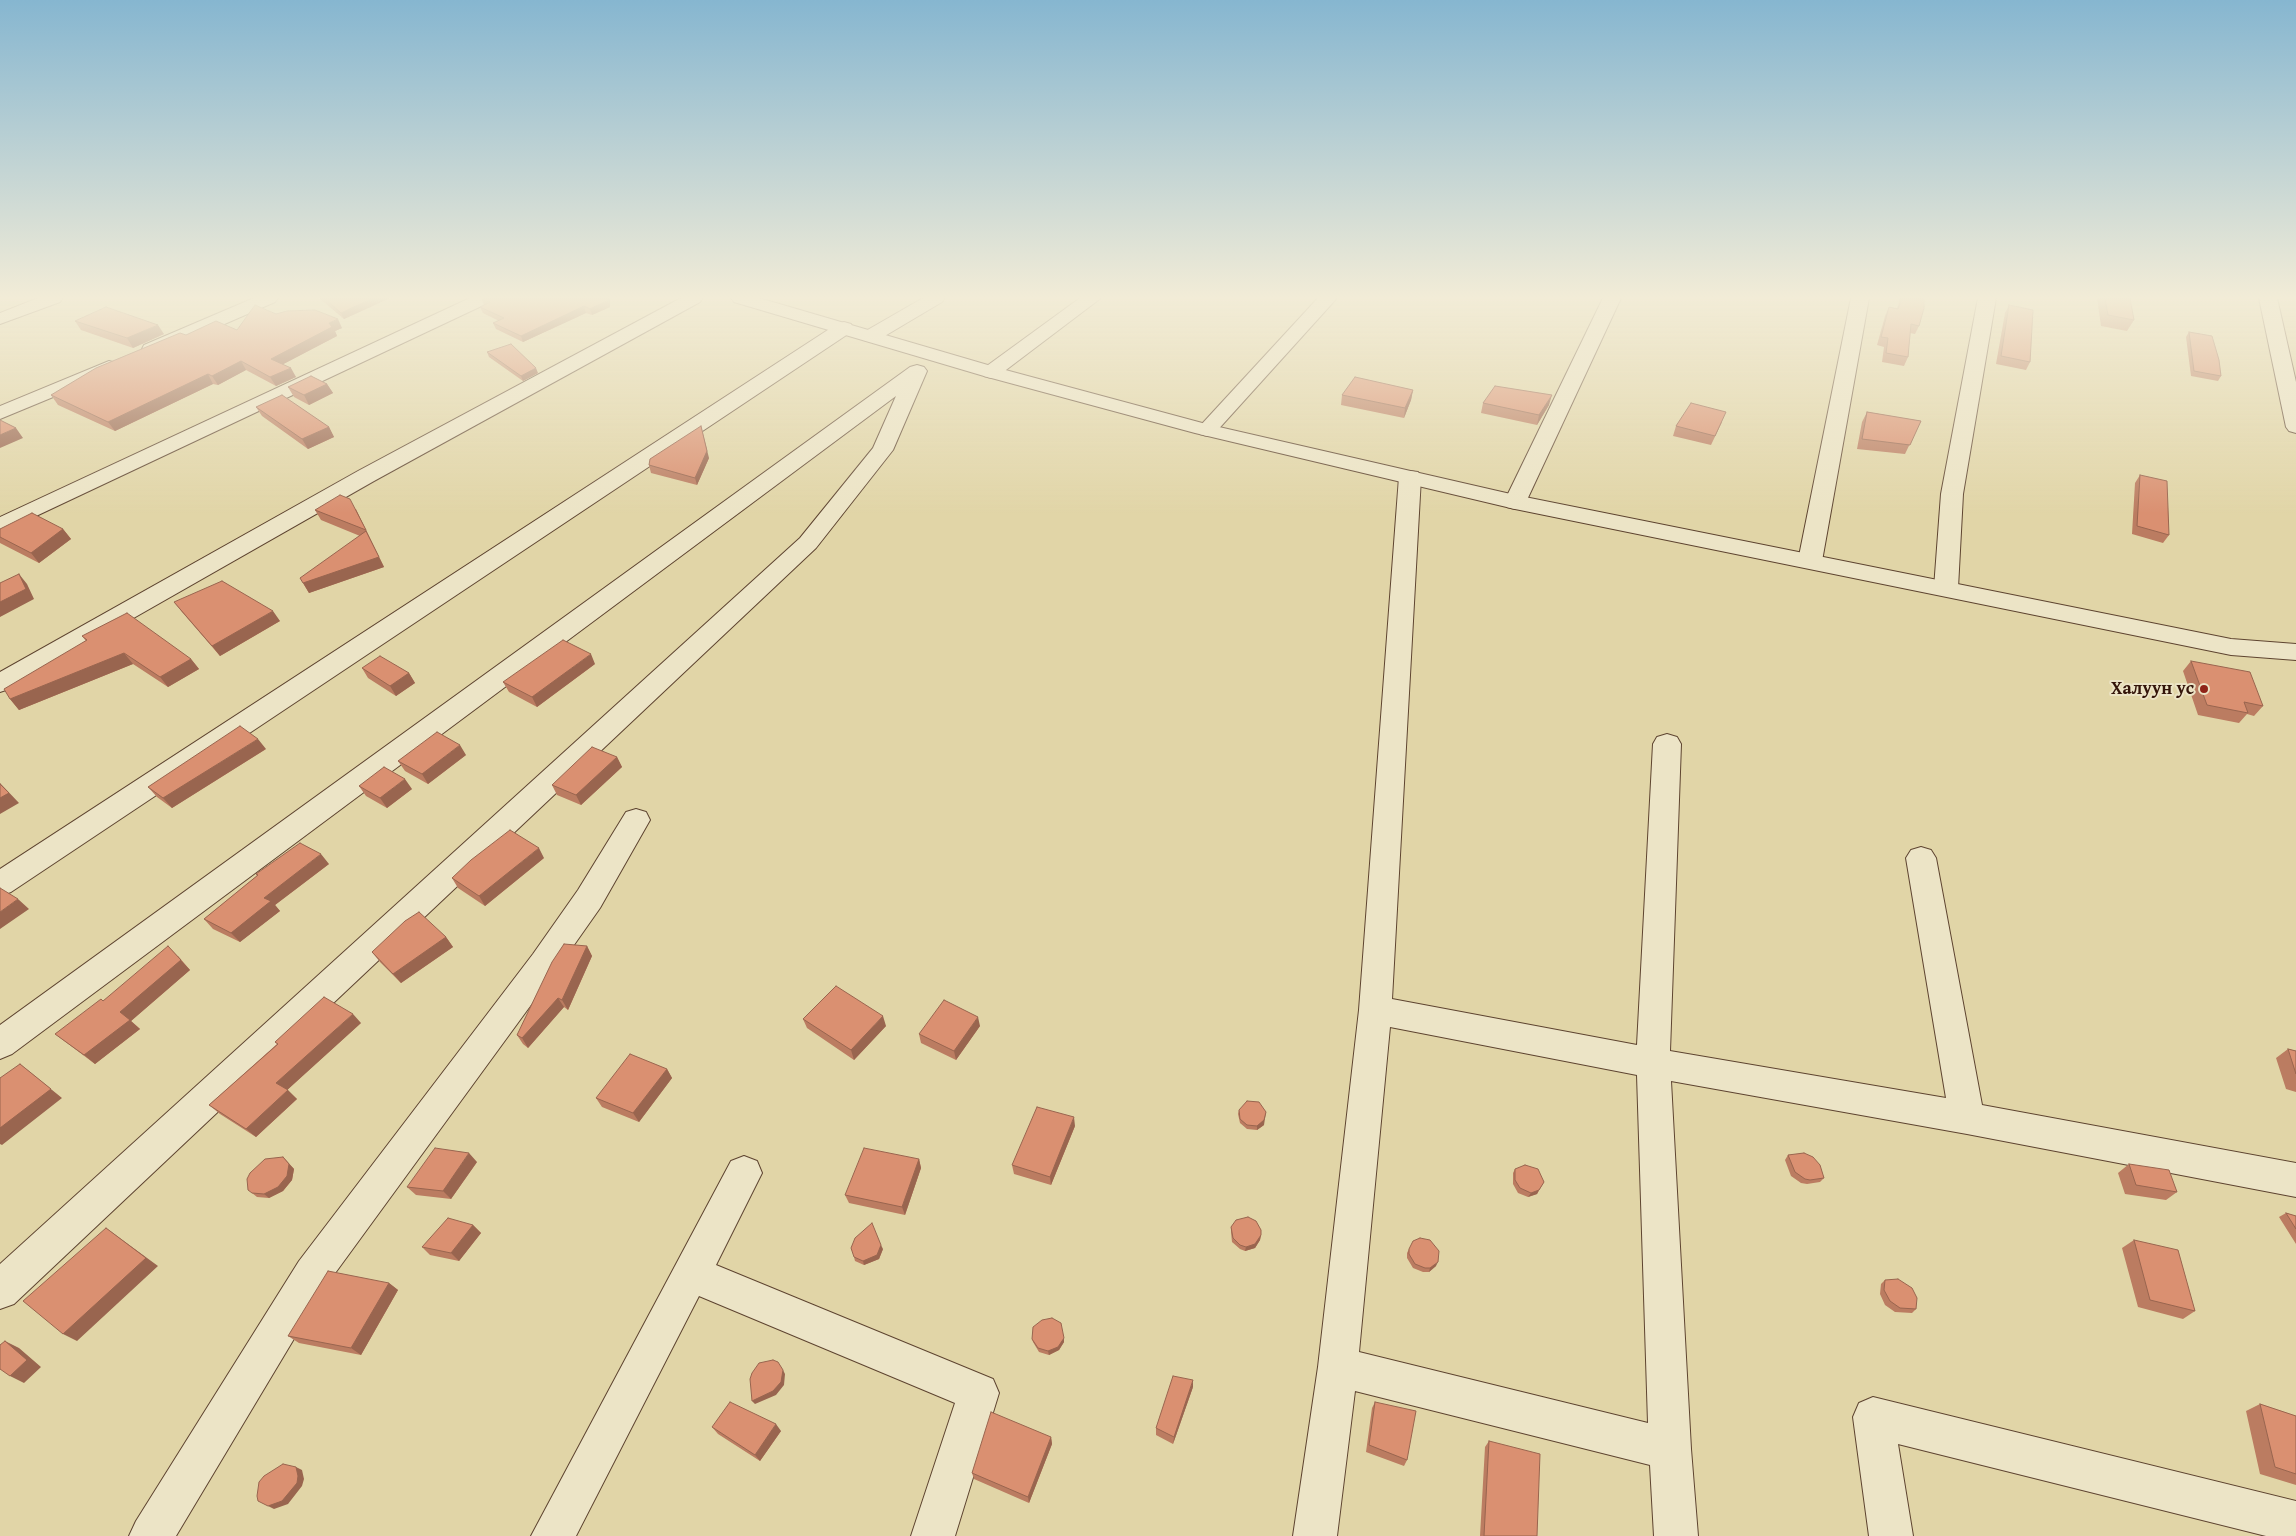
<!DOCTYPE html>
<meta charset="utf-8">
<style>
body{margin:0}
canvas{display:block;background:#e1d5a7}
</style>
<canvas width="2296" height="1536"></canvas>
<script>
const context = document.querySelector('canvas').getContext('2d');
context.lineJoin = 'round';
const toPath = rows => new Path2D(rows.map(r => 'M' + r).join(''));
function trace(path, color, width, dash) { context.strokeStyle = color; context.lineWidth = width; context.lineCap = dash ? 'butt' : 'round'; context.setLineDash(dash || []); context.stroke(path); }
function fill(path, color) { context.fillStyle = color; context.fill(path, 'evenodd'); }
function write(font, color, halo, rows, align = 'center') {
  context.font = font + ' "Gentium Book Plus",serif'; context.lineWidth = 4; context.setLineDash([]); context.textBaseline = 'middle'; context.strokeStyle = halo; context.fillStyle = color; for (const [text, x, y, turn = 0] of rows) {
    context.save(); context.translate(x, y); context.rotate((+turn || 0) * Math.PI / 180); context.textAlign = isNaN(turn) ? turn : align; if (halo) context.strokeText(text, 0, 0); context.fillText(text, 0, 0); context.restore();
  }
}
const minor = toPath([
 [38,298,63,298,60,302,0,324,0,313,38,298],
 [254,298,278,298,275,302,158,353,151,355,144,353,142,349,144,345,254,298],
 [470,298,493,298,490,302,0,533,0,517,470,298],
 [681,298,703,298,700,302,374,481,9,689,0,692,0,672,358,471,681,298],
 [923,298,945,298,942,302,878,340,871,342,864,340,862,336,864,332,923,298],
 [1080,298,1101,298,998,376,991,378,984,376,981,372,984,368,1080,298],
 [1318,298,1337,298,1214,434,1207,436,1200,434,1197,430,1200,426,1318,298],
 [1603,298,1621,298,1526,502,1523,507,1515,509,1507,507,1504,502,1603,298],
 [1851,298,1869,298,1822,561,1818,566,1810,568,1802,566,1798,561,1851,298],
 [1978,298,1996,298,1963,494,1958,588,1954,593,1946,596,1938,593,1934,588,1941,494,1978,298],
 [844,322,851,324,853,328,851,332,11,892,0,896,0,869,837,324,844,322],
 [109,361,116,363,119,367,116,371,0,419,0,406,109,361],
 [917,365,924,367,927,371,893,450,816,548,14,1304,0,1309,0,1264,800,538,873,448,896,396,12,1054,0,1059,0,1025,910,367,917,365],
 [1410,471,1418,472,1421,477,1392,999,1637,1045,1653,744,1657,737,1667,734,1677,737,1681,744,1670,1051,1946,1098,1906,858,1911,850,1921,847,1931,850,1936,858,1982,1105,2296,1163,2296,1197,1967,1134,1671,1081,1691,1449,1698,1536,1654,1536,1650,1465,1355,1391,1337,1536,1293,1536,1318,1367,1359,1010,1399,477,1402,472,1410,471],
 [1390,1027,1637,1075,1648,1423,1359,1352,1390,1027],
 [636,809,646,812,650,820,600,908,555,972,325,1287,176,1536,129,1536,136,1521,299,1261,533,954,578,890,626,812,636,809],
 [744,1156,757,1161,762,1173,716,1265,993,1379,999,1393,955,1536,911,1536,955,1403,699,1296,576,1536,531,1536,731,1161,744,1156],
 [1873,1397,2296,1501,2296,1536,2266,1536,1898,1444,1913,1536,1869,1536,1853,1417,1859,1403,1873,1397]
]);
const tertiary = toPath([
 [731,298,759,298,998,368,1206,424,1515,495,2231,639,2296,644,2296,660,2231,655,1515,509,1195,433,984,376,734,302,731,298],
 [2259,298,2277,298,2296,382,2296,433,2289,431,2286,427,2259,298]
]);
trace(minor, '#5e4430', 2);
trace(tertiary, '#5e4430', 2);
fill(minor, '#ece4c6');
fill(tertiary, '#ece4c6');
fill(toPath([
 [319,298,390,298,344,319],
 [486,298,610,298,610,307,592,315,586,313,523,342,496,329,493,323,499,321,483,313,480,307,484,305,482,300],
 [1900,298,1924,298,1919,326,1915,334,1910,333,1908,357,1904,366,1882,362,1884,347,1877,345,1885,316,1889,307,1897,309],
 [2097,298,2130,298,2134,320,2127,331,2101,326],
 [2009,305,2030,362,2026,370,1996,364,2005,313],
 [276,314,342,328,335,331,337,336,283,364,296,377,276,386,246,370,218,385,213,384,115,431,58,405,51,395,186,335,237,330],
 [75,321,164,334,133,348,81,330],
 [2189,332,2221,376,2218,381,2191,376,2186,337],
 [487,352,538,373,523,381,489,357],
 [327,384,333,393,309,405,294,397,288,387],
 [1413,390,1411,400,1404,418,1341,405,1342,395],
 [1483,403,1549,405,1537,425,1481,413],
 [256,407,329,427,334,437,308,449,262,416],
 [1867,412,1921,421,1905,454,1857,449,1862,422],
 [1722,422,1711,445,1673,436,1676,426],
 [709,458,697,485,651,473,649,465],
 [2140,475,2169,535,2163,543,2132,534,2135,483],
 [356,509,384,567,309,593,303,583,360,536,321,520,315,510],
 [0,529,63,529,71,539,39,563,0,543],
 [174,602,280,621,220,656,182,612],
 [82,636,191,659,199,669,168,687,133,664,19,710,10,699,86,641],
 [2191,661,2263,706,2254,716,2247,714,2239,723,2198,715,2183,671],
 [595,664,537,707,509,692,503,682],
 [362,668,409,673,415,683,396,696,368,678],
 [266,749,172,808,157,797,148,787],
 [466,755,428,784,405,771,398,761],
 [617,757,622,767,581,805,557,795,552,785],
 [359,786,412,789,387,808,366,796],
 [544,858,485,906,458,888,452,878],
 [329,864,275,905,280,911,240,942,213,929,204,919,257,876,256,874],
 [446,937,453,947,401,983,380,962,372,952],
 [587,946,592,956,568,1010,564,1007,528,1048,523,1044,517,1035],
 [178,956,190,970,131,1021,140,1029,95,1064,55,1034,103,1001],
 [803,1019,886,1026,854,1060,807,1028],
 [361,1023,287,1090,297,1099,256,1137,220,1114,209,1105,277,1044,275,1042],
 [980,1026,956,1060,921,1043,919,1034],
 [2288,1049,2296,1051,2296,1092,2286,1089,2276,1058],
 [667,1069,672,1078,639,1122,602,1107,596,1098],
 [1239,1110,1264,1125,1257,1130,1247,1129,1240,1123,1238,1114],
 [1075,1126,1051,1185,1014,1174,1012,1165],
 [1788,1155,1824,1178,1820,1182,1807,1184,1801,1183,1791,1176,1785,1160],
 [283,1157,294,1169,292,1180,283,1191,269,1198,257,1197,252,1193],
 [919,1159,921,1168,905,1215,849,1203,845,1195],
 [477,1162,451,1199,416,1195,407,1187],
 [2129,1164,2177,1192,2166,1200,2125,1194,2118,1173],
 [1515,1169,1544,1182,1537,1194,1528,1197,1518,1193,1513,1184,1513,1173],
 [2286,1213,2296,1216,2296,1244,2279,1217],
 [473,1225,481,1233,459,1261,430,1255,422,1247],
 [1231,1227,1261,1235,1260,1240,1255,1248,1245,1251,1240,1249,1232,1242,1231,1232],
 [2134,1240,2195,1311,2183,1319,2138,1307,2122,1248],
 [883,1249,879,1259,864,1265,855,1261,854,1257],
 [1409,1249,1436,1266,1429,1272,1423,1272,1413,1268,1407,1258,1407,1253],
 [1885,1280,1916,1309,1912,1313,1895,1312,1885,1305,1880,1294,1881,1284],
 [389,1283,398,1290,361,1355,299,1343,288,1336],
 [1032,1339,1064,1342,1059,1350,1049,1355,1039,1352,1033,1342],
 [1193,1387,1173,1444,1156,1435,1156,1428],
 [1375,1402,1407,1460,1404,1466,1366,1452,1372,1408],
 [2260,1404,2296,1416,2296,1485,2260,1474,2246,1411],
 [712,1427,781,1431,760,1461,718,1434],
 [1051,1437,1052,1444,1029,1503,974,1479,972,1473],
 [1489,1441,1537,1536,1480,1536,1485,1447]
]), '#bb7c61');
fill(toPath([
 [373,298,390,298,344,319,341,313],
 [608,298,610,298,610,307,592,315,590,309],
 [584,306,586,313,523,342,521,336],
 [338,319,342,328,335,331,337,336,276,368,271,359,329,323],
 [158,325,164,334,133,348,127,338],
 [241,361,246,370,218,385,212,376],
 [291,368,296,377,276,386,270,377],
 [536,368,538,373,523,381,521,376],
 [208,374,213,384,115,431,108,422],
 [327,384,333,393,309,405,304,395],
 [1413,390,1411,400,1404,418,1405,408],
 [1552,395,1549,405,1537,425,1539,415],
 [701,426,709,458,697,485,695,478],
 [329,427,334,437,308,449,302,439],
 [16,428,23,438,0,448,0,435],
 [63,529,71,539,39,563,31,553],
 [366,531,384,567,309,593,303,583],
 [19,574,27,584,34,599,0,617,0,602],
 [273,611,280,621,220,656,212,646],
 [124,653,133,664,19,710,10,699],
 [591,654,595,664,537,707,532,697],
 [191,659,199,669,168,687,160,677],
 [409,673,415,683,396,696,390,686],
 [258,739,266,749,172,808,163,798],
 [460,745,466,755,428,784,422,774],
 [617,757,622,767,581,805,576,795],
 [405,779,412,789,387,808,380,798],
 [0,783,19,803,0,814],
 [539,848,544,858,485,906,479,896],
 [321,854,329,864,275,905,280,911,240,942,231,933,264,898],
 [18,899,29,909,0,929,0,912],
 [446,937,453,947,401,983,393,974],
 [168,946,190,970,131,1021,140,1029,95,1064,84,1055,120,1012],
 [587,946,592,956,568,1010,562,1000],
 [558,998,564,1007,528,1048,522,1038],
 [353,1014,361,1023,285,1092,276,1083],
 [883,1016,886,1026,854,1060,851,1050],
 [978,1017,980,1026,956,1060,954,1051],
 [20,1064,62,1098,2,1145,0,1144,0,1128],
 [667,1069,672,1078,639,1122,633,1113],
 [288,1090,297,1099,256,1137,246,1129],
 [1266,1112,1264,1125,1257,1130,1257,1126],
 [1074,1117,1075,1126,1051,1185,1050,1177],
 [469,1153,477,1162,451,1199,443,1191],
 [283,1157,294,1169,292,1180,283,1191,269,1198,264,1194],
 [919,1159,921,1168,905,1215,902,1207],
 [1539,1190,1537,1194,1528,1197,1531,1193],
 [473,1225,481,1233,459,1261,451,1253],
 [106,1228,158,1266,77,1341,63,1334],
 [1261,1235,1260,1240,1255,1248,1245,1251,1246,1247],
 [881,1245,883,1249,879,1259,864,1265,863,1261],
 [1438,1262,1436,1266,1429,1272,1430,1268],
 [389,1283,398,1290,361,1355,351,1348],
 [1064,1338,1064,1342,1059,1350,1049,1355,1048,1351],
 [5,1341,19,1348,41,1367,24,1383,10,1376],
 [783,1370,785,1374,784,1385,776,1395,755,1404,752,1401],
 [1193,1380,1193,1387,1173,1444,1174,1437],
 [776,1424,781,1431,760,1461,755,1455],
 [1051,1437,1052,1444,1029,1503,1028,1497],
 [296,1467,302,1470,304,1479,302,1486,288,1504,274,1509,268,1506]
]), '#99654f');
const building = toPath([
 [324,298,373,298,341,313,324,298],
 [486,298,608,298,608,300,590,309,584,306,521,336,493,323,504,318,480,307,490,302,482,300,486,298],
 [1902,298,1924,298,1924,308,1919,326,1911,324,1908,357,1886,353,1888,338,1881,337,1889,307,1898,309,1902,298],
 [2105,298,2130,298,2134,320,2108,315,2105,298],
 [255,305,276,314,287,311,315,310,338,319,329,323,332,327,271,359,291,368,270,377,241,361,212,376,208,374,108,422,51,395,96,368,180,333,186,335,216,321,237,330,255,305],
 [2009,305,2033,310,2030,362,2001,356,2009,305],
 [106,307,158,325,127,338,75,321,106,307],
 [2189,332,2212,336,2219,360,2221,376,2194,371,2189,332],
 [511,344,536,368,521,376,487,352,511,344],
 [311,376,327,384,304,395,288,387,311,376],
 [1355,377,1413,390,1405,408,1342,395,1355,377],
 [1495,386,1552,395,1539,415,1483,403,1495,386],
 [282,395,329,427,302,439,256,407,282,395],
 [1691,403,1726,412,1715,436,1676,426,1691,403],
 [1867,412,1921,421,1910,445,1862,439,1867,412],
 [0,420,16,428,0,435,0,420],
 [701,426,707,451,695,478,649,465,650,459,701,426],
 [2140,475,2167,481,2169,535,2137,526,2140,475],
 [340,495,350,499,366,530,315,510,340,495],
 [32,513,63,529,31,553,0,537,0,529,32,513],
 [366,531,379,557,303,583,300,578,366,531],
 [19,574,26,589,0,602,0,583,19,574],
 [222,581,273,611,212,646,174,602,222,581],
 [127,613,191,659,160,677,124,653,10,699,4,689,87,640,82,636,127,613],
 [563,640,591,654,532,697,503,682,563,640],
 [380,656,409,673,390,686,362,668,380,656],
 [2191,661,2250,672,2263,706,2244,702,2248,713,2207,705,2191,661],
 [240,726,258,739,163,798,148,787,240,726],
 [437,732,460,745,422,774,398,761,437,732],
 [592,747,617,757,576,795,552,785,592,747],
 [384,767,405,779,380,798,359,786,384,767],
 [0,784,9,793,0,798,0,784],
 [510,830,539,848,479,896,452,878,471,860,510,830],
 [300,843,321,854,264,898,271,901,231,933,204,919,258,875,256,874,300,843],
 [0,888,18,899,0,912,0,888],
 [419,912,446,937,393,974,372,952,405,921,419,912],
 [564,944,587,946,562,1000,558,998,522,1038,517,1035,552,962,564,944],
 [168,946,181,960,120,1012,130,1020,84,1055,55,1034,101,999,103,1001,168,946],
 [836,986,883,1016,851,1050,803,1019,836,986],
 [324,997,353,1014,276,1083,288,1090,246,1129,209,1105,278,1044,275,1042,324,997],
 [944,1000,978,1017,954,1051,919,1034,944,1000],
 [2288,1049,2296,1051,2296,1074,2288,1049],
 [630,1054,667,1069,633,1113,596,1098,630,1054],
 [20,1064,51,1089,0,1128,0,1078,20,1064],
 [1247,1101,1259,1102,1266,1112,1264,1120,1257,1126,1247,1125,1240,1119,1239,1110,1247,1101],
 [1037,1107,1074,1117,1050,1177,1012,1165,1037,1107],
 [435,1148,469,1153,443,1191,407,1187,435,1148],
 [864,1148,919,1159,902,1207,845,1195,864,1148],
 [1804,1153,1813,1157,1820,1165,1824,1178,1810,1180,1805,1179,1795,1172,1788,1155,1804,1153],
 [283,1157,289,1164,287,1176,278,1187,264,1194,252,1193,248,1190,247,1179,250,1173,265,1159,283,1157],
 [2129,1164,2169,1170,2177,1192,2136,1185,2129,1164],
 [1525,1165,1538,1169,1544,1182,1539,1190,1531,1193,1520,1188,1515,1180,1515,1169,1525,1165],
 [2286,1213,2296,1216,2296,1229,2286,1213],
 [1248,1217,1256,1221,1261,1230,1261,1235,1255,1244,1246,1247,1240,1245,1233,1238,1231,1227,1236,1220,1248,1217],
 [448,1218,473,1225,451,1253,422,1247,448,1218],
 [872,1223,881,1245,877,1255,863,1261,854,1257,851,1248,855,1238,872,1223],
 [106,1228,146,1258,63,1334,23,1301,106,1228],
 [1420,1238,1430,1240,1439,1251,1438,1262,1430,1268,1425,1268,1415,1264,1409,1254,1409,1249,1413,1241,1420,1238],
 [2134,1240,2178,1250,2195,1311,2150,1300,2134,1240],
 [328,1271,389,1283,351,1348,288,1336,328,1271],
 [1898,1279,1912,1288,1917,1298,1916,1309,1900,1308,1890,1301,1884,1290,1885,1280,1898,1279],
 [1052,1318,1061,1323,1064,1338,1058,1347,1048,1351,1038,1348,1032,1339,1033,1327,1042,1320,1052,1318],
 [5,1341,27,1360,10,1376,0,1369,0,1345,5,1341],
 [773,1360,778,1362,783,1370,781,1382,773,1391,752,1401,750,1379,752,1373,759,1363,773,1360],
 [1173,1376,1193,1380,1174,1437,1156,1428,1173,1376],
 [730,1402,776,1424,755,1455,712,1427,730,1402],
 [1375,1402,1416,1411,1407,1460,1369,1445,1375,1402],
 [2260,1404,2296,1416,2296,1474,2275,1467,2260,1404],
 [991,1412,1051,1437,1028,1497,972,1473,991,1412],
 [1489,1441,1540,1454,1537,1536,1484,1536,1489,1441],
 [283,1464,296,1467,298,1476,297,1483,282,1501,268,1506,258,1501,257,1496,259,1482,264,1476,283,1464]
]);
fill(building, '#da9071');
trace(building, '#99654f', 1);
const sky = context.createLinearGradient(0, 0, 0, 513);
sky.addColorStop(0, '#86b6d0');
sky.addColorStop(0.58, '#f2ecd7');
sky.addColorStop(1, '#f2ecd700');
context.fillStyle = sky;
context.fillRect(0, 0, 2296, 513);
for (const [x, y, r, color] of [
 [2204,689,5,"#8f2418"]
]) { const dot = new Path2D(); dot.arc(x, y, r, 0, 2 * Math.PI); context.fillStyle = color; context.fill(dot); trace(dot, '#ece4c6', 2); }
write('bold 18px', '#331409', '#ece4c6', [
 ["Халуун ус",2194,689]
], 'right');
</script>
